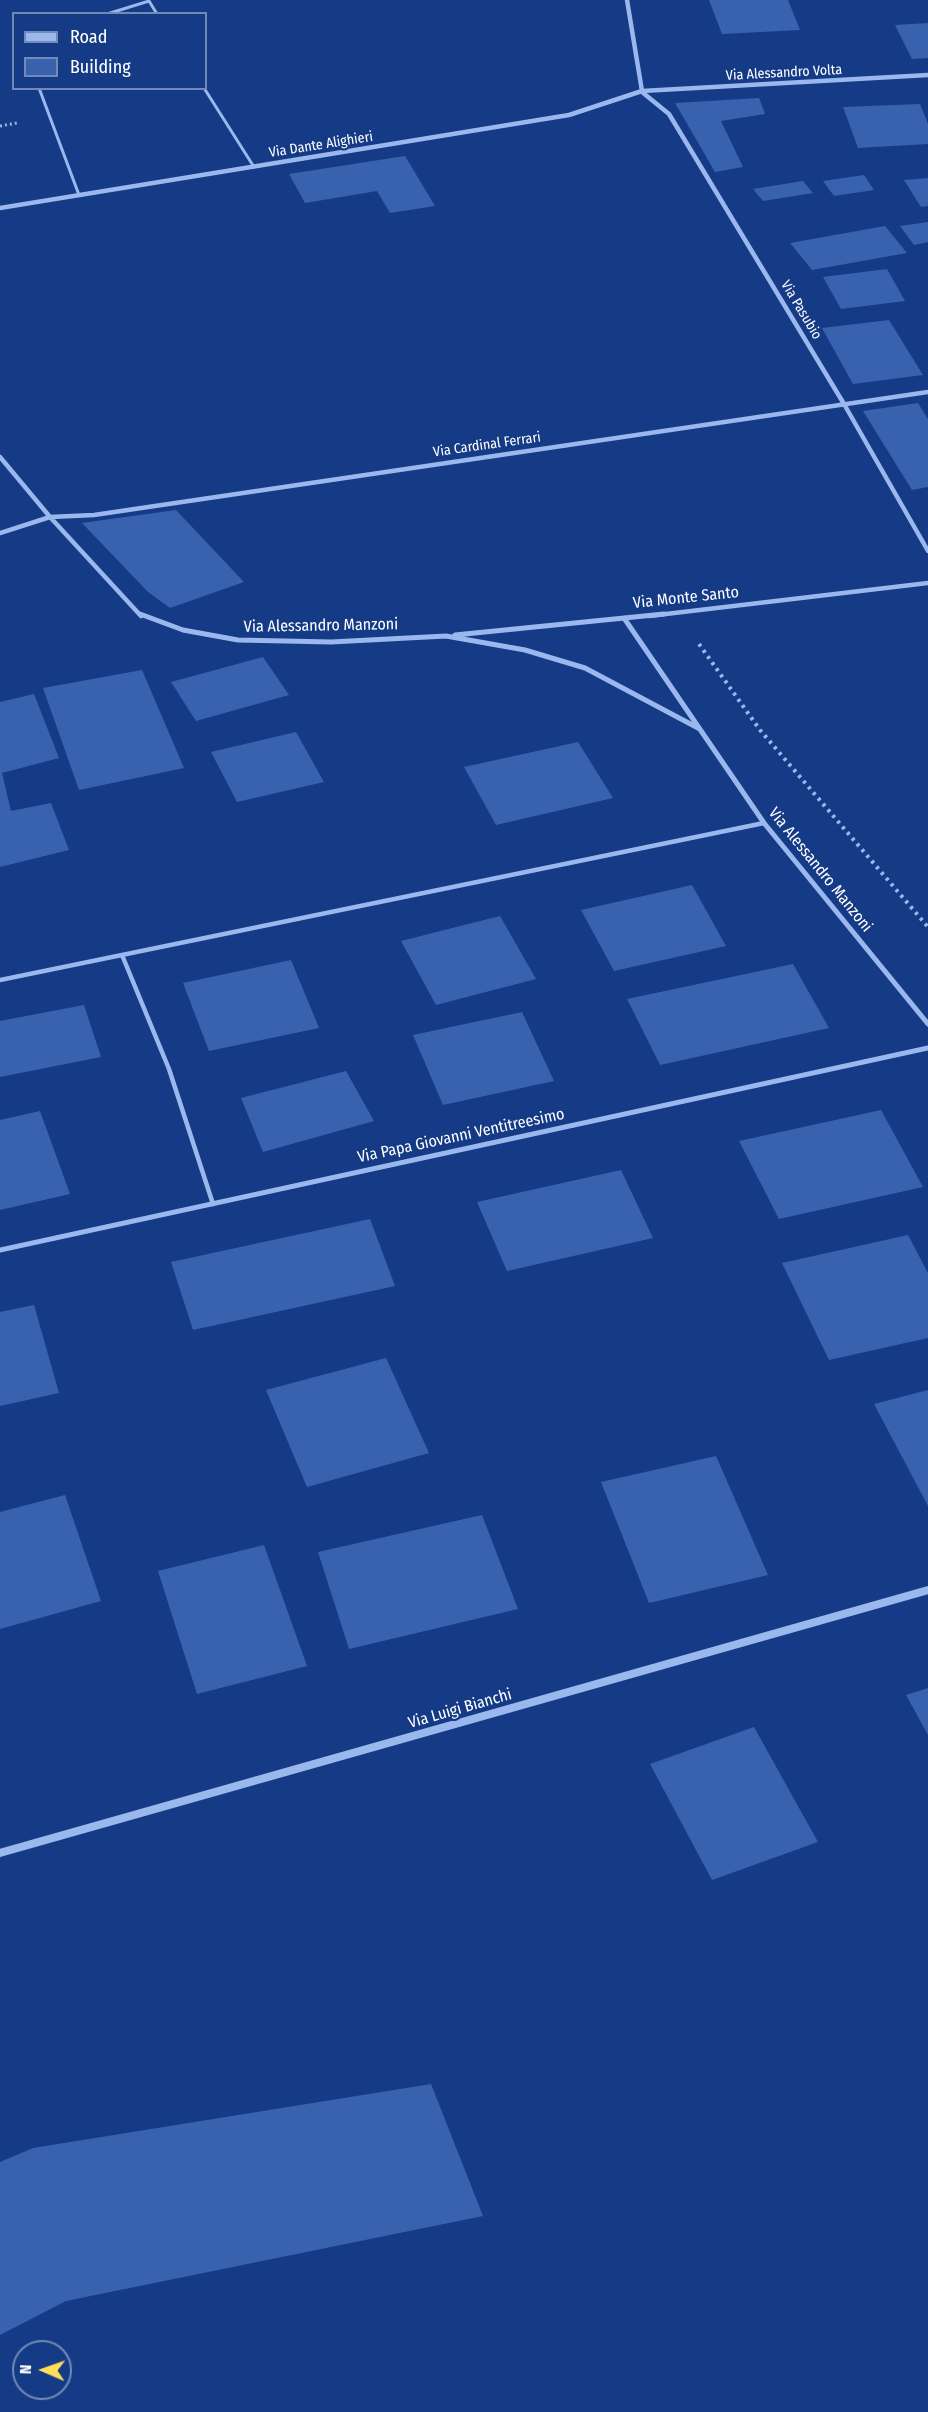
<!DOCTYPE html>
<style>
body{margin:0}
#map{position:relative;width:928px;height:2412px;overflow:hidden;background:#153b86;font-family:"Fira Sans Condensed",sans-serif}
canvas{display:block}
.legend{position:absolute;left:12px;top:12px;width:195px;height:78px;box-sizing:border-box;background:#153b86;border:2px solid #7389b6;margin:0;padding:8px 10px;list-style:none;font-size:18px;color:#fff}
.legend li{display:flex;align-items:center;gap:12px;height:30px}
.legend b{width:30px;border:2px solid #7389b6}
.north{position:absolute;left:12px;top:2340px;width:60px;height:60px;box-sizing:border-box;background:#153b86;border:2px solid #7389b6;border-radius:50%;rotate:272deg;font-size:16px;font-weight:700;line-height:24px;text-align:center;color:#fff}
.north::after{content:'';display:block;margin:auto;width:21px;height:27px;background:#ffdf57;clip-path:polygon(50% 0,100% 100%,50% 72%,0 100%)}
</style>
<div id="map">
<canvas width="928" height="2412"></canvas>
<ul class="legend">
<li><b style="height:8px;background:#9ab8ee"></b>Road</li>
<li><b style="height:16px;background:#3962ae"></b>Building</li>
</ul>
<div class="north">N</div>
</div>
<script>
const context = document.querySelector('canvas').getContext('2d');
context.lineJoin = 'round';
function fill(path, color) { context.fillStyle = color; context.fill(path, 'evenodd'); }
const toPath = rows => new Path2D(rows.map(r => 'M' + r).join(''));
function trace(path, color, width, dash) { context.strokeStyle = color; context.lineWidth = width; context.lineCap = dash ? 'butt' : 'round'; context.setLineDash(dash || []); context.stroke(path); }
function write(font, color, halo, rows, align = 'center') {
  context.font = font + ' "Fira Sans Condensed",sans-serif'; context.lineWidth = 4.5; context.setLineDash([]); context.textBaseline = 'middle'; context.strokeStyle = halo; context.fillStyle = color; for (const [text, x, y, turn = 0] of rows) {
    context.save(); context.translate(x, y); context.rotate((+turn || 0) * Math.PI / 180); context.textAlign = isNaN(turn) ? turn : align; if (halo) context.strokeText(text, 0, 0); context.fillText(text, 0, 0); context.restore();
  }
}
fill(toPath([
 [709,0,788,0,800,30,722,34],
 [928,23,928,58,912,59,895,25],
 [759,98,765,114,721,121,743,167,715,172,675,103],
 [920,104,928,124,928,144,858,148,843,107],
 [405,156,435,206,390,213,377,191,305,203,289,174],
 [864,175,874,190,834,196,823,181],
 [928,178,928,206,921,207,904,180],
 [803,181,813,193,763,201,753,189],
 [928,222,928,242,914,245,900,226],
 [885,226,907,253,812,270,790,243],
 [887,269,905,301,841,309,823,277],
 [889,320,923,375,853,384,822,328],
 [918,403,928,419,928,487,912,490,863,411],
 [176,510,244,582,170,608,148,592,82,523],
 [263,657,289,695,196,721,171,682],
 [142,670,184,768,79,790,43,688],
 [34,694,59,758,2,773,11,811,51,803,69,850,0,867,0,702],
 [296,732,324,782,237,802,211,752],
 [578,742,613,798,496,825,464,767],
 [692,885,726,946,614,971,581,910],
 [500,916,536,979,436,1005,401,941],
 [291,960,319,1028,209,1051,183,983],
 [793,964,829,1028,660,1065,627,999],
 [84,1005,101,1057,0,1077,0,1021],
 [522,1012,554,1081,443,1105,413,1035],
 [346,1071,374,1121,263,1152,241,1098],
 [881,1110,923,1187,779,1219,739,1141],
 [40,1111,70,1194,0,1210,0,1120],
 [621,1170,653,1238,507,1271,477,1202],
 [370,1219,395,1286,193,1330,171,1262],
 [908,1235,928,1273,928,1338,829,1360,782,1263],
 [34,1305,59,1393,0,1406,0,1312],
 [386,1358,429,1453,307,1487,266,1390],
 [928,1390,928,1506,874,1404],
 [716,1456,768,1575,649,1603,601,1482],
 [65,1495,101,1601,0,1629,0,1512],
 [482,1515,518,1609,349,1649,318,1552],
 [264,1545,307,1666,197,1694,158,1571],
 [928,1688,928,1735,906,1695],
 [754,1727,818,1842,712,1880,650,1764],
 [431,2084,483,2216,66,2301,0,2335,0,2162,33,2148]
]), '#3962ae');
trace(toPath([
 [0,126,17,123]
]), '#9ab8ee', 3, [2, 3]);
trace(toPath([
 [699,644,760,730,928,927]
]), '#9ab8ee', 4, [3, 4.5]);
trace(toPath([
 [107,14,149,1,157,14],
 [39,88,79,195],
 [204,88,254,167]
]), '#9ab8ee', 3);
trace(toPath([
 [122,955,169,1069,213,1204],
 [0,980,764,823]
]), '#9ab8ee', 4.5);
trace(toPath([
 [627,0,642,91],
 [642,92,669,114,844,404,928,551],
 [0,208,569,115,642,91,928,75],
 [0,457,50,517,141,616],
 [0,533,50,517,94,515,928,392],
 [649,616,928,583]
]), '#9ab8ee', 4.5);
trace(toPath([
 [140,614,183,630,238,640,331,642,446,636,525,650,585,668,698,728],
 [624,618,764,823,928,1024],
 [455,635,664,614],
 [0,1250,928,1048]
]), '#9ab8ee', 5);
trace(toPath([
 [0,1853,928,1590]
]), '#9ab8ee', 8);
write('14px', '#fff', '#153b86', [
 ["Via Alessandro Volta",784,73,-3],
 ["Via Dante Alighieri",321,145,-9],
 ["Via Pasubio",801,310,59],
 ["Via Cardinal Ferrari",487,445,-8]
]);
write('16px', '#fff', '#153b86', [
 ["Via Monte Santo",686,598,-6],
 ["Via Alessandro Manzoni",321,626,-1],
 ["Via Alessandro Manzoni",820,870,51],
 ["Via Papa Giovanni Ventitreesimo",461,1136,-12],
 ["Via Luigi Bianchi",460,1709,-16]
]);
</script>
